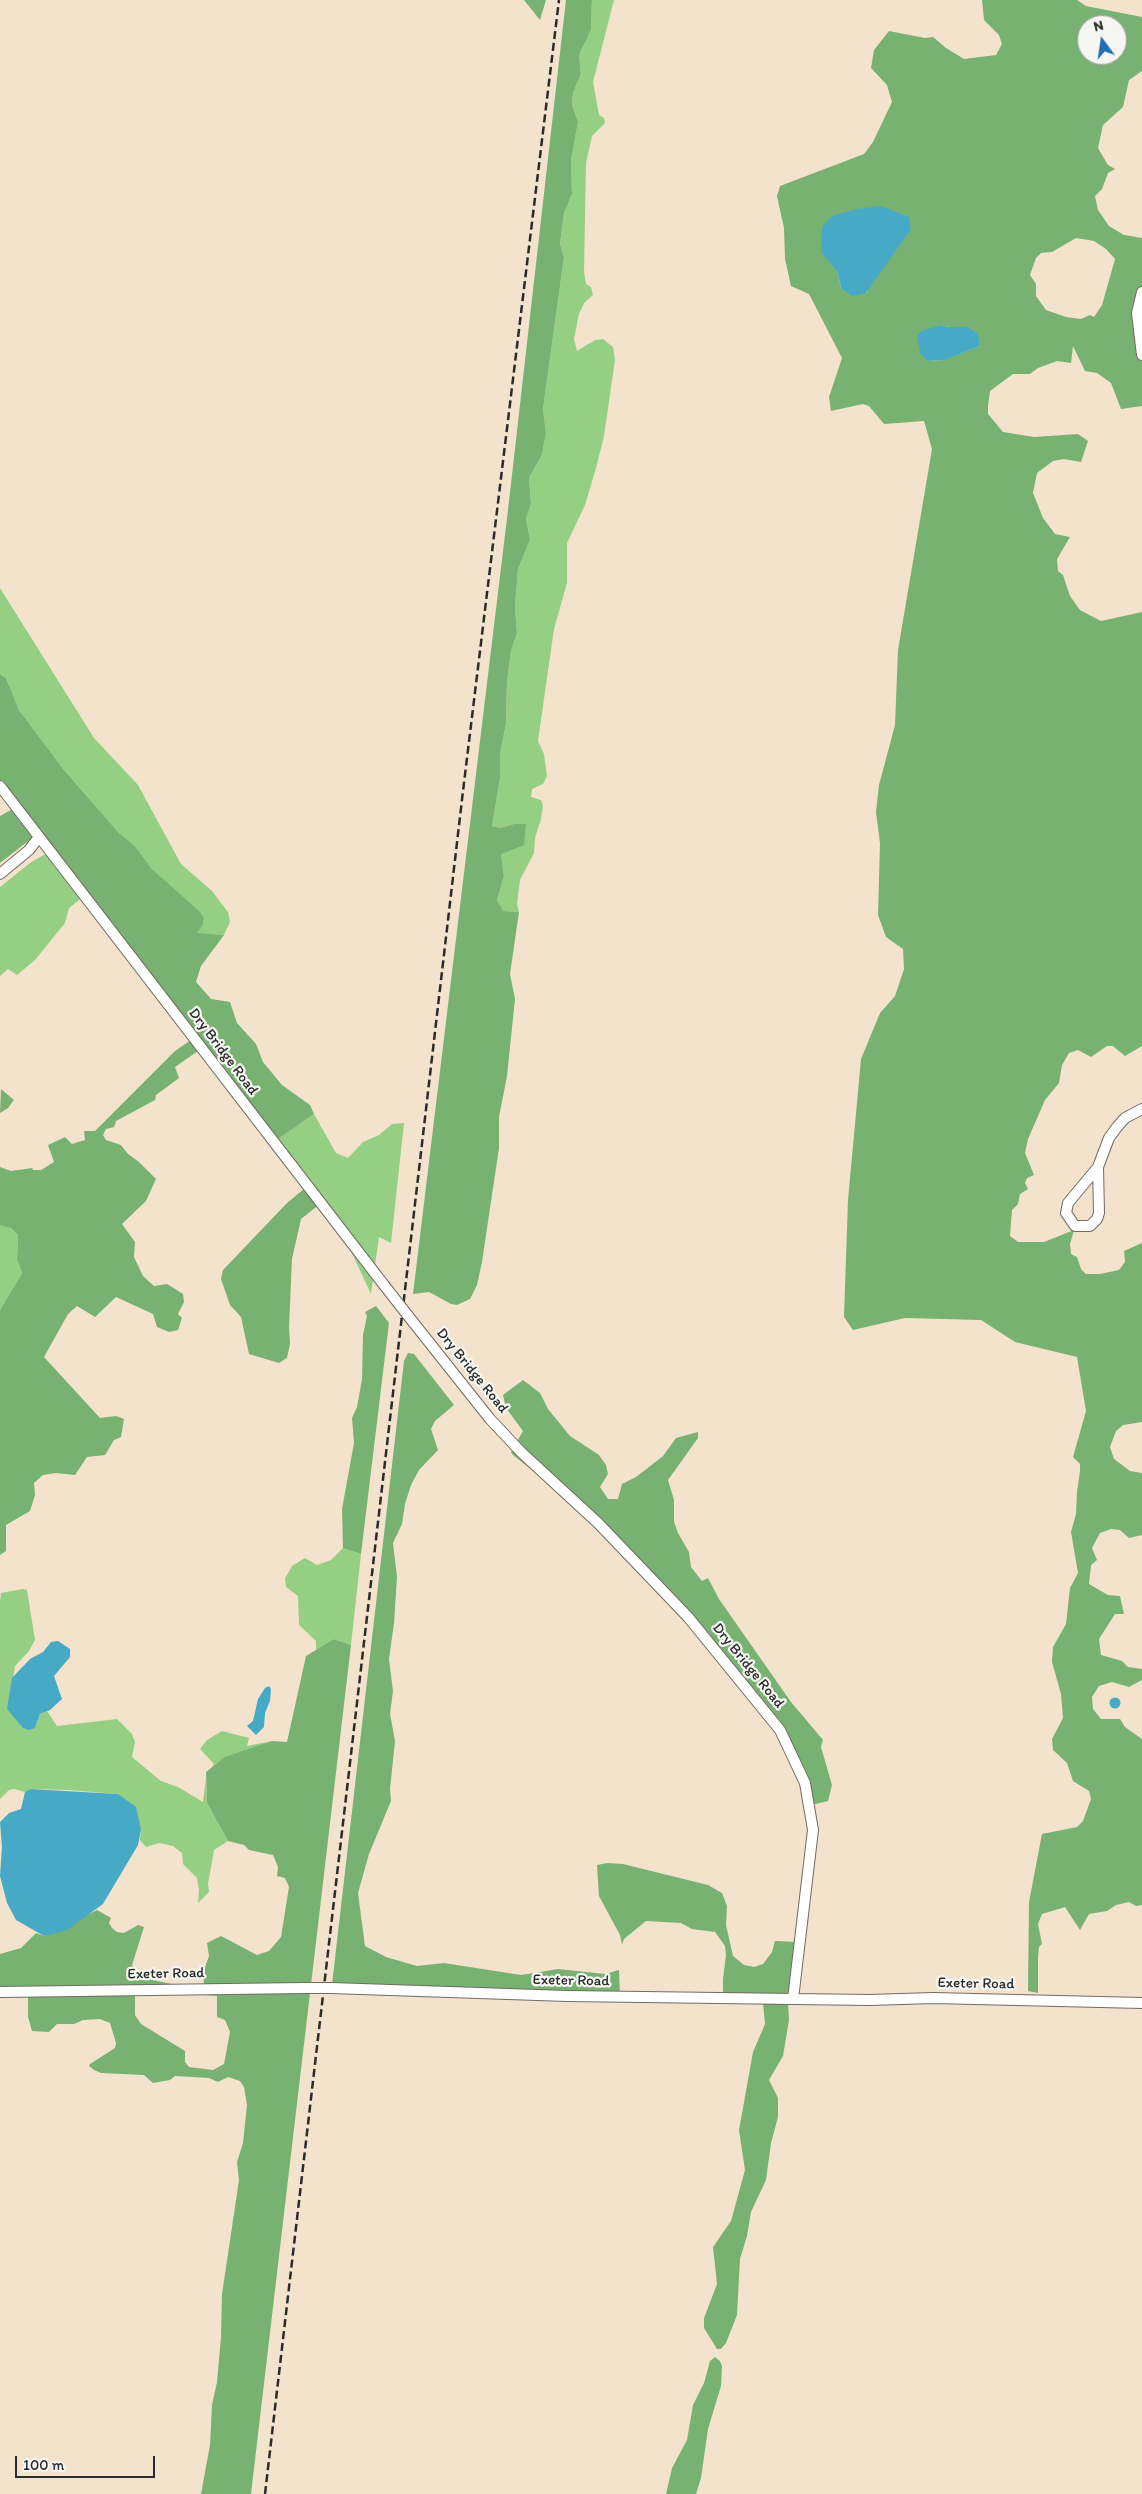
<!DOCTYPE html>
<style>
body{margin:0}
#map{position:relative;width:1142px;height:2494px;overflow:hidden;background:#f3e3cc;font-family:Itim,sans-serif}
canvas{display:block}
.north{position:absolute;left:1077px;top:15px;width:50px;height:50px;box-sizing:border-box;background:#f6f6f2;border:1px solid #a5a5a2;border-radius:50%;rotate:346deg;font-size:14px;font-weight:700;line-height:20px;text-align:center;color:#2b2b2b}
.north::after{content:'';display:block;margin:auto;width:18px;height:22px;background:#1f6fb2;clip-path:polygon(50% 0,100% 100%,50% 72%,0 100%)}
.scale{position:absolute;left:15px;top:2456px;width:140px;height:22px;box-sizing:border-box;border:2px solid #2b2b2b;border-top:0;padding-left:6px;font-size:15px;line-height:18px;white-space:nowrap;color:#2b2b2b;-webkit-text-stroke:4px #f6f6f2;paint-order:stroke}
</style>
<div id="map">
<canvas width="1142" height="2494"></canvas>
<div class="north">N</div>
<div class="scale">100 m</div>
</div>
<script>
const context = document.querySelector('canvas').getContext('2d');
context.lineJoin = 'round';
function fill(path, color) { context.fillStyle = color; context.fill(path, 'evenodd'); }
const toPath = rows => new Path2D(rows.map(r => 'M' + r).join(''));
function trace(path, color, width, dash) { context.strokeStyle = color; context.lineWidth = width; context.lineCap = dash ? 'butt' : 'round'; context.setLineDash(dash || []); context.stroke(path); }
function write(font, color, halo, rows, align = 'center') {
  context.font = font + ' Itim,sans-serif'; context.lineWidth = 4.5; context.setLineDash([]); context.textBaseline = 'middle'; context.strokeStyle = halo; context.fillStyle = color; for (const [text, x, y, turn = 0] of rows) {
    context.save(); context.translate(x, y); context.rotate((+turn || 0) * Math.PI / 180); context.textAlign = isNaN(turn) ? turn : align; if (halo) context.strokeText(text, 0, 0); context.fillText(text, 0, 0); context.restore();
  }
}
fill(toPath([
 [592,0,614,0,593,82,599,115,604,118,605,123,592,136,586,163,584,272,586,284,591,287,593,295,584,303,579,314,574,339,577,351,595,340,603,339,613,347,615,360,604,436,596,468,585,505,567,543,567,583,554,629,538,741,544,754,547,776,543,784,532,789,531,797,541,800,543,806,541,819,535,838,534,853,520,880,517,904,519,912,502,911,497,900,504,876,501,854,514,824,500,828,492,826,500,778,500,754,506,724,507,682,511,651,517,633,515,607,518,569,530,540,526,517,531,504,529,478,542,455,546,433,543,409,564,257,560,244,564,213,572,194,571,161,578,122,572,104,573,93,581,74,579,55,591,30],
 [0,588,94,738,138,785,181,864,212,891,228,912,230,922,224,935,196,934,203,925,204,918,152,869,135,846,119,833,64,770,19,710,6,678,0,674],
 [50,851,84,896,69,908,65,923,35,960,17,975,8,969,0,976,0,887,30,863],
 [314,1114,336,1153,348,1158,363,1142,379,1135,392,1124,404,1123,391,1243,379,1237,371,1294,344,1236,274,1142],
 [2,1224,11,1228,18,1235,17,1260,22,1273,0,1310,0,1225],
 [343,1548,361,1554,351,1645,334,1639,316,1650,316,1641,299,1625,298,1596,286,1587,285,1578,292,1566,305,1558,317,1565,331,1560],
 [23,1589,27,1590,35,1640,29,1651,15,1666,12,1689,35,1728,40,1714,47,1711,57,1726,117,1719,132,1734,135,1742,132,1757,161,1781,178,1787,203,1802,206,1778,207,1803,228,1841,214,1850,208,1884,209,1892,198,1903,199,1890,197,1878,183,1864,182,1853,173,1846,159,1843,146,1847,140,1840,141,1830,118,1794,68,1790,30,1789,25,1792,14,1789,9,1790,0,1799,0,1601,1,1593],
 [222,1731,249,1738,247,1746,271,1741,212,1767,214,1764,200,1749,207,1740]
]), '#95cf84');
fill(toPath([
 [524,0,546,0,540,20],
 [566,0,592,0,591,30,579,55,581,74,573,93,572,104,578,122,571,161,572,194,564,213,560,244,564,257,543,409,546,433,542,455,529,478,531,504,526,518,530,540,518,569,515,607,517,633,511,651,507,682,506,724,500,754,500,778,492,826,500,828,514,824,526,824,524,845,501,854,504,876,497,900,503,911,519,912,510,974,515,999,507,1076,499,1117,499,1148,482,1262,477,1285,470,1299,457,1305,451,1304,429,1292,413,1294,508,510],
 [982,0,1077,0,1086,6,1142,17,1142,71,1129,80,1123,107,1103,125,1098,148,1108,165,1115,169,1108,173,1102,189,1095,196,1098,210,1109,226,1124,235,1142,238,1142,406,1121,409,1111,383,1097,373,1085,371,1073,346,1071,363,1057,361,1038,368,1030,374,1013,374,990,391,988,406,988,414,1003,432,1034,437,1078,434,1088,441,1081,462,1064,459,1053,461,1037,473,1033,493,1043,518,1055,534,1070,537,1057,559,1058,571,1063,575,1070,596,1080,610,1101,621,1142,612,1142,1046,1125,1056,1113,1046,1107,1046,1091,1057,1078,1050,1069,1053,1062,1065,1059,1083,1045,1100,1028,1139,1025,1153,1034,1175,1027,1178,1025,1183,1028,1189,1020,1194,1018,1204,1012,1210,1010,1236,1018,1242,1044,1242,1074,1230,1070,1244,1071,1254,1077,1257,1081,1269,1086,1274,1100,1274,1119,1270,1125,1262,1124,1251,1142,1243,1142,1422,1123,1425,1116,1431,1110,1447,1114,1459,1130,1471,1142,1473,1142,1535,1129,1538,1120,1530,1111,1529,1100,1533,1092,1548,1097,1560,1091,1565,1089,1584,1108,1595,1120,1596,1124,1614,1115,1614,1099,1639,1101,1655,1122,1661,1128,1667,1142,1669,1142,1680,1129,1687,1112,1682,1099,1686,1092,1697,1093,1709,1101,1719,1120,1719,1125,1727,1142,1739,1142,1905,1136,1906,1129,1902,1116,1905,1107,1911,1089,1914,1080,1930,1065,1907,1042,1914,1038,1924,1042,1944,1039,1947,1038,1957,1038,1993,1028,1991,1029,1902,1042,1834,1077,1827,1083,1821,1091,1799,1089,1791,1073,1781,1067,1763,1053,1750,1052,1739,1063,1718,1061,1694,1052,1662,1053,1647,1066,1624,1070,1588,1078,1573,1071,1532,1076,1514,1077,1492,1080,1471,1080,1464,1073,1457,1086,1411,1077,1357,1015,1342,981,1320,905,1318,853,1330,844,1317,848,1200,861,1059,880,1013,895,996,904,969,903,949,886,937,878,915,880,843,876,812,879,785,895,725,898,650,932,449,924,421,884,424,869,406,863,404,831,411,829,397,842,358,809,294,791,286,785,259,784,228,777,196,780,186,864,154,873,142,892,102,887,85,871,68,874,50,889,31,925,38,933,37,946,48,964,59,996,55,1002,44,999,35,984,20],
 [1087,25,1117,25,1117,55,1087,55],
 [1076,238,1094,241,1106,249,1115,259,1102,305,1094,317,1090,315,1081,319,1066,317,1046,310,1036,296,1036,284,1030,275,1036,258,1041,253,1052,252],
 [837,271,868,291,866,293,841,288],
 [941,325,950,327,968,327,980,346,944,360,926,361],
 [0,674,6,678,19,710,64,770,119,833,135,846,152,869,200,912,204,918,203,925,197,933,224,935,201,966,196,982,211,999,230,1002,237,1023,256,1044,263,1062,282,1085,310,1105,314,1114,274,1142,198,1051,175,1067,179,1078,156,1095,155,1100,116,1121,114,1127,106,1129,103,1135,106,1140,121,1145,128,1154,139,1162,156,1179,146,1201,122,1224,135,1242,134,1257,143,1276,154,1286,167,1284,183,1294,184,1302,178,1314,182,1318,178,1330,169,1332,157,1327,153,1314,116,1297,95,1317,77,1306,68,1314,44,1357,100,1418,116,1416,124,1419,121,1437,114,1440,105,1455,87,1457,75,1475,56,1473,43,1475,34,1483,35,1495,30,1511,6,1525,6,1551,0,1555,0,1310,22,1273,17,1260,18,1235,11,1228,0,1225,0,1167,11,1171,32,1168,33,1170,41,1170,54,1162,48,1145,65,1137,72,1144,85,1140,84,1131,95,1131,175,1051,191,1040,36,835,0,863,0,816,16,807,0,786],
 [1,1089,14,1100,8,1108,0,1113],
 [305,1188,320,1204,301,1219,292,1259,289,1328,290,1344,287,1358,279,1363,249,1354,241,1317,230,1305,221,1279,223,1270,287,1203],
 [376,1306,389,1323,361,1554,343,1548,342,1509,354,1443,352,1418,357,1407,362,1379,363,1335,367,1316,365,1312],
 [408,1353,414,1354,454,1405,435,1421,431,1429,438,1450,419,1470,411,1485,405,1504,402,1524,393,1543,397,1577,394,1623,389,1659,393,1691,390,1714,395,1741,390,1789,391,1801,369,1854,358,1893,365,1946,386,1957,417,1966,444,1963,521,1975,558,1969,605,1974,619,1970,620,1995,331,1993,404,1361],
 [523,1380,540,1393,548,1409,570,1436,599,1455,606,1465,608,1474,600,1487,608,1499,618,1499,622,1484,636,1477,663,1456,676,1438,698,1432,698,1438,668,1480,674,1500,674,1522,678,1533,689,1552,691,1567,702,1581,708,1578,719,1599,791,1702,823,1740,821,1747,832,1785,828,1801,811,1805,804,1780,754,1696,595,1520,513,1455,511,1452,523,1431,506,1408,503,1395],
 [334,1639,351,1645,251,2494,201,2494,210,2445,212,2405,217,2382,221,2337,222,2294,239,2180,237,2162,243,2143,247,2105,244,2087,240,2081,228,2077,218,2082,209,2078,175,2076,170,2080,153,2083,144,2075,101,2073,94,2070,89,2066,90,2064,115,2048,116,2043,110,2023,100,2019,83,2020,74,2024,57,2024,49,2032,32,2031,28,2017,28,1995,0,1995,0,1954,21,1948,36,1933,44,1936,97,1910,111,1918,109,1923,112,1928,117,1932,124,1933,138,1925,144,1927,132,1965,143,1978,172,1984,172,1993,135,1995,135,2015,141,2024,185,2051,185,2062,189,2067,213,2070,224,2064,230,2032,225,2020,217,2017,217,1996,205,1995,203,1973,209,1956,207,1943,221,1936,257,1955,269,1951,281,1937,289,1887,285,1878,277,1876,278,1867,273,1855,249,1850,244,1845,228,1841,207,1803,206,1772,225,1757,272,1741,287,1742,306,1656],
 [607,1863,623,1864,708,1885,722,1893,727,1906,726,1925,733,1956,744,1965,754,1967,763,1964,772,1952,775,1941,799,1942,788,2003,789,2020,783,2056,769,2080,778,2098,778,2117,771,2143,766,2180,751,2212,747,2236,740,2259,737,2315,726,2343,721,2349,717,2349,704,2328,704,2318,717,2284,713,2247,731,2221,745,2170,739,2130,753,2052,765,2024,763,2003,723,1998,723,1979,726,1955,725,1946,715,1932,692,1929,681,1923,646,1921,624,1939,622,1945,620,1935,599,1896,597,1865],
 [715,2357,720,2361,722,2366,721,2386,708,2429,701,2478,696,2494,666,2494,672,2468,687,2440,693,2405,704,2383,710,2361]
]), '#78b272');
fill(toPath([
 [881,206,909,217,911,229,866,293,852,296,841,288,837,271,821,252,822,227,832,216,857,209],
 [941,325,950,327,968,327,978,334,980,346,945,360,927,361,920,353,917,336,921,331],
 [58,1641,70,1649,70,1657,54,1676,62,1699,50,1710,40,1714,35,1728,29,1730,23,1728,7,1709,12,1678,30,1659,43,1652,51,1642],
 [269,1686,271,1689,270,1701,265,1713,264,1727,256,1735,247,1726,253,1721,258,1699,265,1688],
 '1109.5 1703a5.5 5.5 0 1 1 11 0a5.5 5.5 0 1 1-11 0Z',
 [30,1789,118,1794,136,1807,141,1830,138,1845,103,1904,67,1930,44,1936,16,1920,7,1903,0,1876,2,1847,0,1822,9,1813,21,1809,25,1792]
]), '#46aac6');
const minor = toPath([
 [1142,292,1137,313,1142,355],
 [0,786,384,1285],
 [0,874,29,850,39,837],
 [1098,1167,1099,1213,1097,1219,1090,1226,1075,1226,1066,1213,1068,1203,1098,1167,1109,1138,1117,1127,1125,1118,1142,1109],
 [413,1322,490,1419,522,1453,598,1523,688,1617,780,1730,805,1783,813,1830,793,1999],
 [331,1988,567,1996,870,2000,933,1998,1142,2003],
 [0,1992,304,1988]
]);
trace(minor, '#716b63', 12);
trace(minor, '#fff', 10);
trace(toPath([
 [265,2494,463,791,559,0]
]), '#2b2b2b', 2.5, [8, 4]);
const minorBridge = toPath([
 [384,1285,413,1322],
 [304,1988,331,1988]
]);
trace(minorBridge, '#716b63', 12, []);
trace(minorBridge, '#fff', 10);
write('15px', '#2b2b2b', '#f6f6f2', [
 ["Dry Bridge Road",223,1052,53],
 ["Dry Bridge Road",472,1371,51],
 ["Dry Bridge Road",748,1666,51],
 ["Exeter Road",166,1974,-1],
 ["Exeter Road",571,1981,1],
 ["Exeter Road",976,1984,1]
]);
</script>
